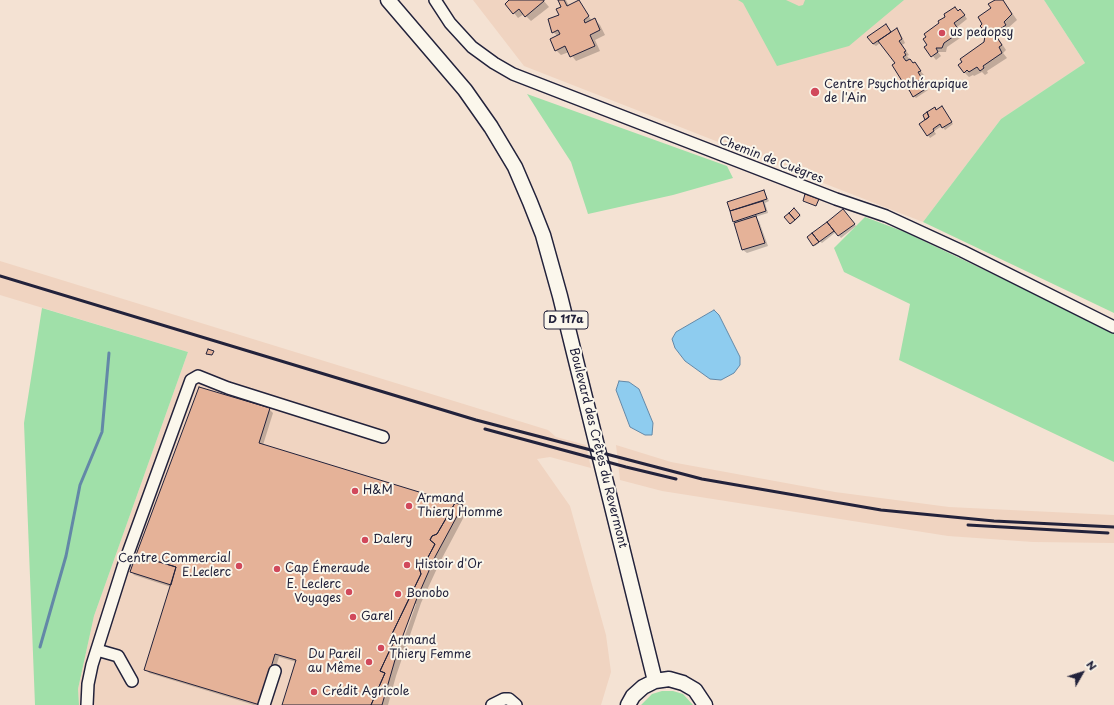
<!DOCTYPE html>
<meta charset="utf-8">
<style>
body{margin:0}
#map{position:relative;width:1114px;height:705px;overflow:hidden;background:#f4e2d3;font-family:"Playpen Sans",sans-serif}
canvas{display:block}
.north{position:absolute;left:1062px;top:653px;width:40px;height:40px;-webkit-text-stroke:3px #fbf7ec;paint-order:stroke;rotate:51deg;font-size:11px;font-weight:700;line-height:16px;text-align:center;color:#22223b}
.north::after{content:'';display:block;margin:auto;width:14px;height:18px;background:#22223b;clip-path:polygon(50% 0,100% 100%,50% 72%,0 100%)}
</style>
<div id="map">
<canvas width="1114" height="705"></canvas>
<div class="north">N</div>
</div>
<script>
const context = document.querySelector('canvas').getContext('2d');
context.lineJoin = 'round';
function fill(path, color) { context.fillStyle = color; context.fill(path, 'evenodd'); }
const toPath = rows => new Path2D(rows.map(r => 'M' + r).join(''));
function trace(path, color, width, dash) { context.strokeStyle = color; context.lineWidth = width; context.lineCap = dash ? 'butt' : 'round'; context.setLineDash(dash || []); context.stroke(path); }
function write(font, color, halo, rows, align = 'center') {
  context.font = font + ' "Playpen Sans",sans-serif'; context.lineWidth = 4; context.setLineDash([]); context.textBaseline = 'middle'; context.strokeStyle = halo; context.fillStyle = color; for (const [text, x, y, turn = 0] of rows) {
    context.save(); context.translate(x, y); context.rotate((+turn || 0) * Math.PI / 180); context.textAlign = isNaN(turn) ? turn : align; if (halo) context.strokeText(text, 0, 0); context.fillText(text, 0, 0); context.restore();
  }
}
fill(toPath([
 [473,0,1044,0,1085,63,1001,119,923,222,524,66],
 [0,261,548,430,556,437,586,445,591,468,550,457,537,459,570,506,606,635,611,672,601,705,79,705,78,689,94,616,188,352,0,295],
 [616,445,671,462,835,492,949,507,1114,515,1114,543,1033,542,948,536,662,491,620,480]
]), '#f0d4c1');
fill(toPath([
 [738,0,786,0,799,6,803,5,805,0,904,0,849,46,777,66,743,3],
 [1044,0,1114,0,1114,313,923,222,1001,119,1085,63],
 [527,94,727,166,733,178,673,195,588,214,571,162],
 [865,217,905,232,1114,332,1114,462,899,360,910,304,844,272,834,248],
 [42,308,188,352,94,616,78,689,79,705,35,705,24,423],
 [662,691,673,691,683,694,693,705,641,705,652,694]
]), '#a0e0a9');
const water = toPath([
 [714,310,719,315,740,357,740,365,734,373,721,380,710,379,685,361,675,348,672,339,676,332,714,310],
 [619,381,629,382,639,389,653,423,652,435,645,435,630,427,616,390,619,381]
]);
fill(water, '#8eccef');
trace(water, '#6388a7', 1);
fill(toPath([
 [511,0,543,0,549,7,531,21,524,14,518,18,514,13],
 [559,0,566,0,569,6,579,2,592,21,595,20,600,25,605,35,595,40,600,51,576,61,569,52,561,55,556,50,558,36,553,32,563,7],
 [997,0,1003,0,1017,20,1008,28,1010,30,998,38,1006,50,1003,53,1007,58,987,71,988,73,985,75,982,72,974,76,973,75,969,77,964,72,984,43,992,9],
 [958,11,964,14,967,19,957,27,963,36,947,47,946,52,938,52,941,56,936,60,926,47],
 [888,28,891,33,897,29,900,33,905,43,902,45,909,55,907,56,924,75,921,76,928,90,916,98,907,89,896,63,881,42,876,46,873,44],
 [935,108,937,111,944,110,953,124,945,130,942,126,934,131,936,134,930,138,920,124,927,120],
 [764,191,769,201,765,203,768,213,755,217,759,221,768,246,747,253,743,250,736,223,728,203],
 [794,209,801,216,791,224,785,217],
 [843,210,856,226,841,238,836,232,822,243,817,239,819,243,815,246,808,238],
 [269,409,273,413,263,445,462,506,467,511,440,562,421,603,396,676,388,705,283,705,296,662,279,657,264,705,254,705,149,673,146,669,171,587,134,575,131,571],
 [414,604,416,604,402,644,400,642]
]), '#0003');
trace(toPath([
 [40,647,66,556,80,485,102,432,109,353]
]), '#6388a7', 3);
const building = toPath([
 [509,0,544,0,544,1,525,17,519,9,513,14,505,4,509,0],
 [558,0,564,0,567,6,579,0,589,16,584,20,585,23,595,18,600,30,590,35,595,46,570,57,565,46,555,51,550,39,560,34,558,30,552,33,548,19,559,15,556,9,561,7,558,0],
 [995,0,1003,0,1012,14,1004,22,1006,25,994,33,1002,45,999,47,1002,53,983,66,984,68,980,71,977,67,969,72,967,70,964,73,958,65,962,62,960,59,984,42,985,36,980,30,982,28,980,26,982,24,978,17,991,8,988,4,995,0],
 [955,7,958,11,960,9,965,15,954,23,960,32,944,43,942,48,936,48,938,52,931,57,924,47,927,45,923,39,926,37,924,34,939,23,938,21,945,17,944,14,955,7],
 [886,24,891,32,873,44,867,37,886,24],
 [897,28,902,39,899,41,906,51,904,52,906,55,903,57,906,61,910,59,913,63,915,62,921,71,918,72,922,79,907,89,892,65,895,63,878,41,897,28],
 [921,79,927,88,913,97,908,88,921,79],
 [942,106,952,122,942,128,940,124,933,129,934,131,927,136,919,124,929,117,927,112,935,107,936,110,942,106],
 [927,112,929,117,925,120,923,115,927,112],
 [764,190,767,199,730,211,727,202,764,190],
 [805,194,819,199,816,206,803,201,805,194],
 [763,201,766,211,733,222,730,211,763,201],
 [794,208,800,215,795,220,789,213,794,208],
 [843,209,855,224,838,236,827,222,843,209],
 [789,213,795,220,790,224,784,217,789,213],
 [756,216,765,243,742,250,734,223,756,216],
 [827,222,834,231,819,242,812,233,827,222],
 [812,233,819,242,813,246,807,237,812,233],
 [208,349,214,351,212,355,206,354,208,349],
 [199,387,270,408,259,443,455,503,437,534,432,536,430,540,435,544,426,561,421,560,418,564,421,574,391,636,396,637,380,671,385,673,371,705,282,705,296,660,275,654,260,705,144,670,176,567,136,555,199,387],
 [455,503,463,505,435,557,417,598,399,646,382,705,371,705,385,673,380,671,396,637,391,636,421,574,418,564,421,560,426,561,435,544,430,540,432,536,437,534,455,503],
 [136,555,176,567,171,585,130,572,136,555]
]);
fill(building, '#e5b298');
trace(building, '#22223b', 1);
const minor = toPath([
 [435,0,450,23,472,47,494,63,513,74,836,199,886,216,962,251,1114,327],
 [97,650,118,656,132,681],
 [87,705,88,684,92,665,123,567,191,380,198,376,228,388,383,437],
 [264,705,275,671],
 [492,705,504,699,509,699,516,705]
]);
const major = toPath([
 [388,0,465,90,491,127,515,167,530,202,543,235,560,296,655,681],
 [628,705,633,696,643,687,655,681,669,679,683,683,695,690,705,705]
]);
trace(minor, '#22223b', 14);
trace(major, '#22223b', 17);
trace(minor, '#fbf7ec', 11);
trace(major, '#fbf7ec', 14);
trace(toPath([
 [0,276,476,420,702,479,881,510,994,521,1114,527],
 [485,429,626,467,676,479],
 [968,525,1108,533]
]), '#22223b', 3);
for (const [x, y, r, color] of [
 [942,33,4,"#d1495b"],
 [815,92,5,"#d1495b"],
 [355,491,4,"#d1495b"],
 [409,506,4,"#d1495b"],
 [365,540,4,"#d1495b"],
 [407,565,4,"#d1495b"],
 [239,566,4,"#d1495b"],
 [277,569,4,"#d1495b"],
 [349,592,4,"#d1495b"],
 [398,594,4,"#d1495b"],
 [353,617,4,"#d1495b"],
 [381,648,4,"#d1495b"],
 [369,662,4,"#d1495b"],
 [314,692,4,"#d1495b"]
]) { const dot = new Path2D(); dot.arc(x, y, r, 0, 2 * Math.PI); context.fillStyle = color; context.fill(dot); trace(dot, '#fbf7ec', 1.5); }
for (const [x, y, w] of [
 [566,320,44]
]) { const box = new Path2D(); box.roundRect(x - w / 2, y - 9, w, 18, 3); context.fillStyle = '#fbf7ec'; context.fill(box); trace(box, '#22223b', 1); }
write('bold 11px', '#22223b', null, [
 ["D 117a",566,320]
]);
write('12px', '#22223b', '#fbf7ec', [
 ["us pedopsy",950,33],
 ["Centre Psychothérapique",824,85],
 ["de l'Ain",824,99],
 ["H&M",363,491],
 ["Armand",417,499],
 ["Thiery Homme",417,513],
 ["Dalery",373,540],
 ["Centre Commercial",231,559,"right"],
 ["E.Leclerc",231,573,"right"],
 ["Histoir d'Or",415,565],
 ["Cap Émeraude",285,569],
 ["E. Leclerc",341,585,"right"],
 ["Voyages",341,599,"right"],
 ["Bonobo",406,594],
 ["Garel",361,617],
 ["Armand",389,641],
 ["Thiery Femme",389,655],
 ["Du Pareil",361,655,"right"],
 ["au Même",361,669,"right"],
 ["Crédit Agricole",322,692]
], 'left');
write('12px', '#22223b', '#fbf7ec', [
 ["Chemin de Cuègres",771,160,21],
 ["Boulevard des Crêtes du Revermont",598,448,76]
]);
</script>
